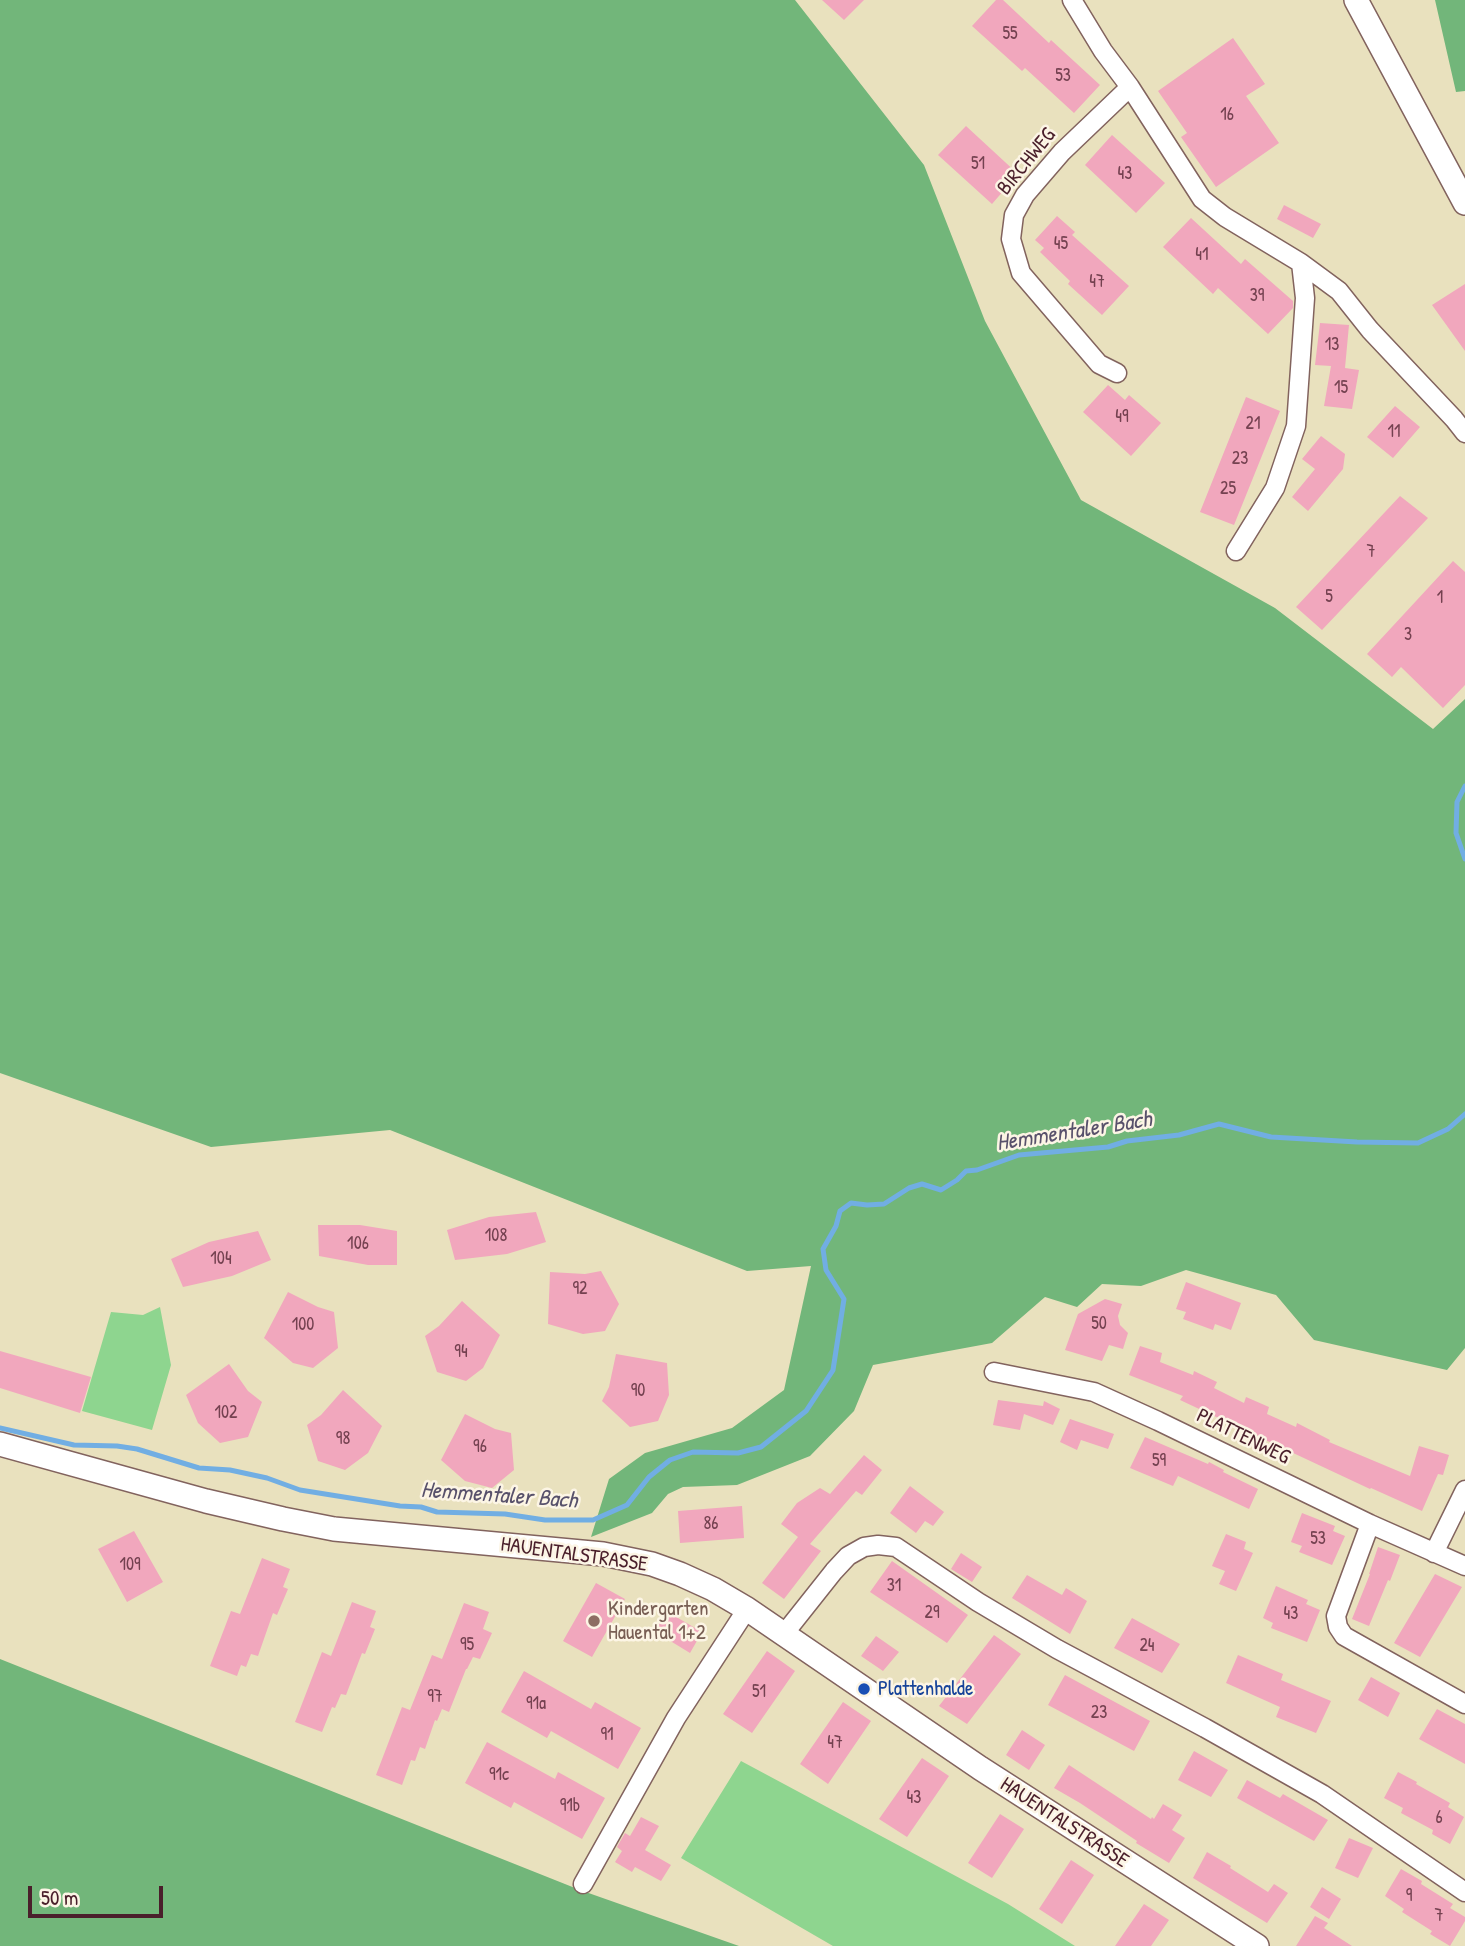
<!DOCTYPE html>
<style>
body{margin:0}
#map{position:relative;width:1465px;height:1946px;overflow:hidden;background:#e9e1be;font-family:"Patrick Hand",sans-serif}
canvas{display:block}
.scale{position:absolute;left:28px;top:1886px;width:135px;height:32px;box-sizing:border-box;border:4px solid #4a1f2b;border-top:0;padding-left:9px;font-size:21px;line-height:24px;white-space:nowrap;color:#4a1f2b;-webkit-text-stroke:5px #fcf5e5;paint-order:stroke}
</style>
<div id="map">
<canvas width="1465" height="1946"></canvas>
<div class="scale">50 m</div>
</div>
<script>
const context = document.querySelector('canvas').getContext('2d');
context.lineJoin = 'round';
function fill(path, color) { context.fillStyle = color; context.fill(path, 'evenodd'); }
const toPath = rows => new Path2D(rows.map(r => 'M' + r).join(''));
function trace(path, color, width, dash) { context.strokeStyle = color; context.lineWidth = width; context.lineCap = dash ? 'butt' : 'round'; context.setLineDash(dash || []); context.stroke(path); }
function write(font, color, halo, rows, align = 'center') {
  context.font = font + ' "Patrick Hand",sans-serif'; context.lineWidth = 5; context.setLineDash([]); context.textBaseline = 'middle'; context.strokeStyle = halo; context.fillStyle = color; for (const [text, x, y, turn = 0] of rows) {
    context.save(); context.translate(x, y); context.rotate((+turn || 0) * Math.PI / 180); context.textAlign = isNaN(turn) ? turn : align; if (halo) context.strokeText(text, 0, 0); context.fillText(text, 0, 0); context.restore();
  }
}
fill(toPath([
 [160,1307,171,1365,152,1430,82,1411,111,1312,143,1315],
 [741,1761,1008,1904,1075,1946,833,1946,681,1858]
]), '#8ed58f');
fill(toPath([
 [0,0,795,0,924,165,985,321,1081,500,1275,608,1433,729,1465,699,1465,1348,1447,1370,1314,1340,1276,1295,1186,1270,1141,1286,1102,1284,1077,1307,1045,1297,992,1343,873,1365,854,1411,810,1456,737,1485,683,1487,668,1494,652,1513,591,1537,609,1479,645,1453,732,1428,784,1390,811,1266,747,1271,390,1130,211,1147,0,1073],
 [1435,0,1465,0,1465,91,1456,92],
 [0,1659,580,1890,739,1946,0,1946]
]), '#72b67a');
trace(toPath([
 [1465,786,1457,802,1456,833,1465,859],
 [0,1428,74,1445,117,1446,137,1449,199,1468,230,1470,267,1478,300,1490,400,1506,421,1507,437,1512,505,1514,545,1520,593,1520,627,1505,649,1477,670,1460,693,1452,738,1453,761,1447,806,1411,833,1370,844,1299,826,1270,823,1249,836,1226,840,1211,851,1203,867,1205,884,1204,909,1188,922,1184,941,1190,957,1180,966,1171,977,1170,1019,1155,1108,1147,1127,1141,1179,1135,1219,1124,1271,1137,1357,1142,1418,1143,1448,1129,1465,1114]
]), '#71aee3', 5);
fill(toPath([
 [822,0,864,0,844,20],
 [996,0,1003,0,1049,43,1051,40,1100,85,1074,113,1025,68,1022,71,972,26],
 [1233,38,1265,84,1246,96,1279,143,1216,187,1181,137,1187,133,1158,91],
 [966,126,1018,174,992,204,938,155],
 [1112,135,1165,183,1136,213,1085,165],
 [1284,205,1321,224,1313,238,1277,219],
 [1057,216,1075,232,1072,235,1129,286,1102,315,1068,284,1070,281,1040,252,1044,248,1035,240],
 [1191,218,1241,264,1245,259,1293,301,1293,308,1268,334,1218,288,1213,294,1163,247],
 [1465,284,1465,351,1432,305],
 [1320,323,1349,325,1345,368,1359,370,1352,409,1324,406,1331,366,1315,365],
 [1108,385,1125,400,1129,395,1161,423,1131,456,1083,412],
 [1246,397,1280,411,1234,525,1200,512],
 [1395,406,1420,427,1393,458,1367,437],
 [1321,436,1345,454,1343,469,1308,511,1292,497,1315,469,1302,459],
 [1400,496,1428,518,1322,630,1296,607],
 [1453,561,1465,572,1465,685,1443,708,1401,667,1392,677,1367,654],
 [536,1212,546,1242,507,1254,455,1260,447,1230,489,1217],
 [318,1225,360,1225,397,1231,397,1265,368,1265,319,1256],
 [258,1231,271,1260,232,1276,183,1287,171,1259,209,1242],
 [601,1271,619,1304,605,1331,583,1334,548,1324,550,1272,585,1274],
 [1186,1282,1241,1303,1231,1330,1215,1324,1213,1330,1183,1319,1186,1312,1176,1309],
 [288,1292,318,1307,334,1312,338,1348,313,1368,293,1363,264,1338],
 [1105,1299,1122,1304,1118,1316,1120,1325,1128,1333,1123,1349,1109,1345,1102,1361,1065,1350,1078,1314],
 [462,1301,500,1335,483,1368,466,1381,437,1372,425,1336,439,1326],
 [1140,1346,1162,1353,1160,1362,1193,1375,1194,1371,1217,1382,1214,1388,1244,1403,1246,1397,1269,1407,1267,1414,1296,1427,1297,1423,1330,1440,1329,1442,1410,1476,1419,1446,1449,1455,1443,1475,1438,1474,1422,1511,1371,1488,1370,1489,1180,1400,1183,1396,1129,1375],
 [0,1351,91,1377,80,1413,0,1388],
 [616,1354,667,1363,669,1395,658,1421,630,1427,602,1401,609,1387],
 [229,1364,248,1391,262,1402,248,1437,220,1443,198,1423,186,1395],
 [343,1390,382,1426,368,1453,345,1470,318,1461,307,1425,321,1415],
 [998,1400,1043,1406,1044,1401,1060,1409,1053,1425,1024,1414,1020,1430,993,1425],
 [465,1414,495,1429,511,1433,514,1470,492,1488,465,1481,441,1460],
 [1070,1419,1114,1434,1108,1449,1081,1440,1077,1450,1060,1442],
 [1145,1437,1208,1464,1209,1462,1224,1470,1223,1472,1258,1489,1249,1509,1178,1476,1173,1486,1130,1468],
 [864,1455,882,1470,862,1495,856,1491,810,1544,821,1551,784,1599,762,1583,798,1537,781,1524,797,1503,820,1488,830,1494],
 [910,1486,944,1512,933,1526,925,1521,916,1533,890,1513],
 [742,1506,744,1538,680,1543,678,1511],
 [1302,1513,1335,1526,1333,1531,1345,1536,1332,1565,1299,1552,1302,1546,1291,1542],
 [134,1531,163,1582,127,1602,98,1549],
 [1226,1534,1246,1542,1244,1549,1253,1553,1236,1591,1219,1584,1225,1571,1212,1566],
 [1378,1547,1400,1555,1390,1581,1388,1580,1369,1626,1352,1619,1370,1574,1369,1574],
 [961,1553,982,1567,972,1582,951,1569],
 [262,1558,290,1569,283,1587,288,1589,277,1615,273,1613,258,1656,251,1654,246,1667,241,1665,237,1676,210,1666,231,1611,240,1614],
 [892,1561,968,1615,947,1643,870,1592],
 [1435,1574,1462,1587,1420,1657,1394,1643],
 [1027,1575,1062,1595,1066,1588,1087,1601,1070,1634,1012,1598],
 [596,1583,625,1599,592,1657,563,1641],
 [1276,1586,1308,1600,1306,1604,1320,1610,1307,1642,1271,1628,1273,1623,1263,1618],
 [352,1602,376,1611,370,1627,375,1629,365,1654,362,1653,346,1695,341,1694,335,1708,332,1707,322,1732,295,1722,322,1652,331,1656],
 [464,1603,489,1612,483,1629,492,1633,480,1659,473,1657,467,1669,466,1669,449,1712,442,1709,437,1721,435,1720,425,1749,420,1747,415,1761,411,1760,402,1785,376,1775,402,1707,410,1710,432,1655,442,1659],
 [666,1611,702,1632,690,1653,654,1631],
 [1132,1618,1180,1644,1162,1673,1114,1648],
 [994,1635,1021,1654,967,1724,939,1706],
 [876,1636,899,1652,883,1671,861,1656],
 [767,1651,795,1671,752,1733,723,1714],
 [1238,1655,1283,1674,1281,1680,1331,1701,1316,1733,1276,1717,1280,1707,1226,1683],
 [524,1671,591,1709,595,1702,641,1728,618,1769,551,1731,547,1738,501,1712],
 [1065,1675,1150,1721,1134,1751,1048,1705],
 [1371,1677,1400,1693,1388,1717,1358,1700],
 [843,1702,871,1721,828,1784,800,1764],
 [1437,1709,1465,1724,1465,1764,1419,1739],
 [1022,1730,1045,1745,1029,1770,1006,1755],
 [487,1742,555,1779,558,1772,605,1798,582,1839,514,1802,511,1808,465,1783],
 [1194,1751,1228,1770,1211,1797,1178,1780],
 [922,1758,949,1776,907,1837,879,1819],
 [1069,1765,1151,1819,1152,1817,1154,1819,1163,1804,1182,1815,1172,1830,1185,1838,1169,1863,1136,1843,1137,1841,1080,1803,1054,1788],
 [1398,1772,1417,1782,1416,1784,1450,1803,1448,1807,1464,1817,1450,1844,1432,1834,1433,1830,1401,1813,1403,1808,1384,1798],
 [1247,1780,1280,1798,1283,1794,1328,1820,1314,1841,1237,1798],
 [1000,1814,1024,1829,992,1878,968,1863],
 [641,1817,659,1826,645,1850,671,1865,661,1881,635,1867,632,1872,615,1862,622,1851,617,1847,625,1833,630,1836],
 [1349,1838,1373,1848,1358,1878,1335,1868],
 [1207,1852,1231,1866,1230,1868,1268,1892,1274,1884,1288,1893,1267,1923,1193,1878],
 [1071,1860,1094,1875,1062,1924,1039,1909],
 [1401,1869,1422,1881,1421,1884,1453,1904,1450,1908,1465,1917,1465,1921,1450,1946,1430,1934,1432,1931,1402,1912,1404,1909,1385,1896],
 [1322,1887,1341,1899,1329,1919,1310,1907],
 [1144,1904,1169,1920,1151,1946,1115,1946],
 [1315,1916,1328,1923,1324,1928,1352,1946,1296,1946]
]), '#f1a7bd');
const minor = toPath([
 [1072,0,1103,51,1130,87,1202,199,1225,217,1301,263,1339,291,1370,330,1454,419,1465,433],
 [1117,373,1099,364,1021,273,1011,239,1014,215,1025,195,1062,152,1130,87],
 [1236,551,1275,488,1296,426,1305,298,1301,263],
 [994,1372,1094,1392,1158,1421,1370,1524,1465,1566],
 [1370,1524,1336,1616,1338,1627,1344,1636,1465,1704],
 [1434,1553,1465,1490],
 [784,1634,834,1571,848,1556,864,1547,878,1545,896,1547,978,1602,1057,1649,1205,1728,1322,1794,1465,1892],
 [583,1884,676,1718,747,1609]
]);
const tertiary = toPath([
 [1356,0,1465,203],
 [0,1444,206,1501,283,1519,334,1529,603,1554,652,1564,680,1574,713,1589,747,1609,980,1768,1257,1946]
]);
trace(minor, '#82635e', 21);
trace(tertiary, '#82635e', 26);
trace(minor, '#fff', 18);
trace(tertiary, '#fff', 23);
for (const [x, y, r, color] of [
 [594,1621,7,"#8d6e63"],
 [864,1689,7,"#1a4fb4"]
]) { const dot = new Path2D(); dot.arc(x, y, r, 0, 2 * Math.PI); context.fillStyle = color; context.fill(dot); trace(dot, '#fcf5e5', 2.5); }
write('18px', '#744150', null, [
 ["55",1010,34],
 ["53",1063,76],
 ["16",1227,115],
 ["51",978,164],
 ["43",1125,174],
 ["45",1061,244],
 ["41",1202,255],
 ["47",1097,282],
 ["39",1257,296],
 ["13",1332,345],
 ["15",1341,388],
 ["49",1122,417],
 ["21",1253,424],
 ["11",1394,432],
 ["23",1240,459],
 ["25",1228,489],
 ["7",1371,552],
 ["5",1329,597],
 ["1",1440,598],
 ["3",1408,635],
 ["108",496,1236],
 ["106",358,1244],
 ["104",221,1259],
 ["92",580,1289],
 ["50",1099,1324],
 ["100",303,1325],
 ["94",461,1352],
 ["90",638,1391],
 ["102",226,1413],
 ["98",343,1439],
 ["96",480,1447],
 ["59",1159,1461],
 ["86",711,1524],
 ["53",1318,1539],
 ["109",130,1565],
 ["31",894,1586],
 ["29",932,1613],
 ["43",1291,1614],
 ["95",467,1645],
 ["24",1147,1646],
 ["51",759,1692],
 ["97",435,1697],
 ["91a",536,1704],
 ["23",1099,1713],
 ["91",607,1735],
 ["47",835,1743],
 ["91c",499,1775],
 ["43",914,1798],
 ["91b",570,1806],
 ["6",1439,1818],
 ["9",1409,1896],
 ["7",1439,1916]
]);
write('21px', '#4a1f2b', '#fcf5e5', [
 ["BIRCHWEG",1027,162,-51],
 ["PLATTENWEG",1243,1437,26],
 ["HAUENTALSTRASSE",574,1555,8],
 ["HAUENTALSTRASSE",1064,1823,33]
]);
write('21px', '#785e54', '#fcf5e5', [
 ["Kindergarten",608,1609],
 ["Hauental 1+2",608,1633]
], 'left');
write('21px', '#164399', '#fcf5e5', [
 ["Plattenhalde",878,1689]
], 'left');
write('italic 23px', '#58516b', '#fcf5e5', [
 ["Hemmentaler Bach",1074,1132,-9],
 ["Hemmentaler Bach",499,1496,4]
]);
</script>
